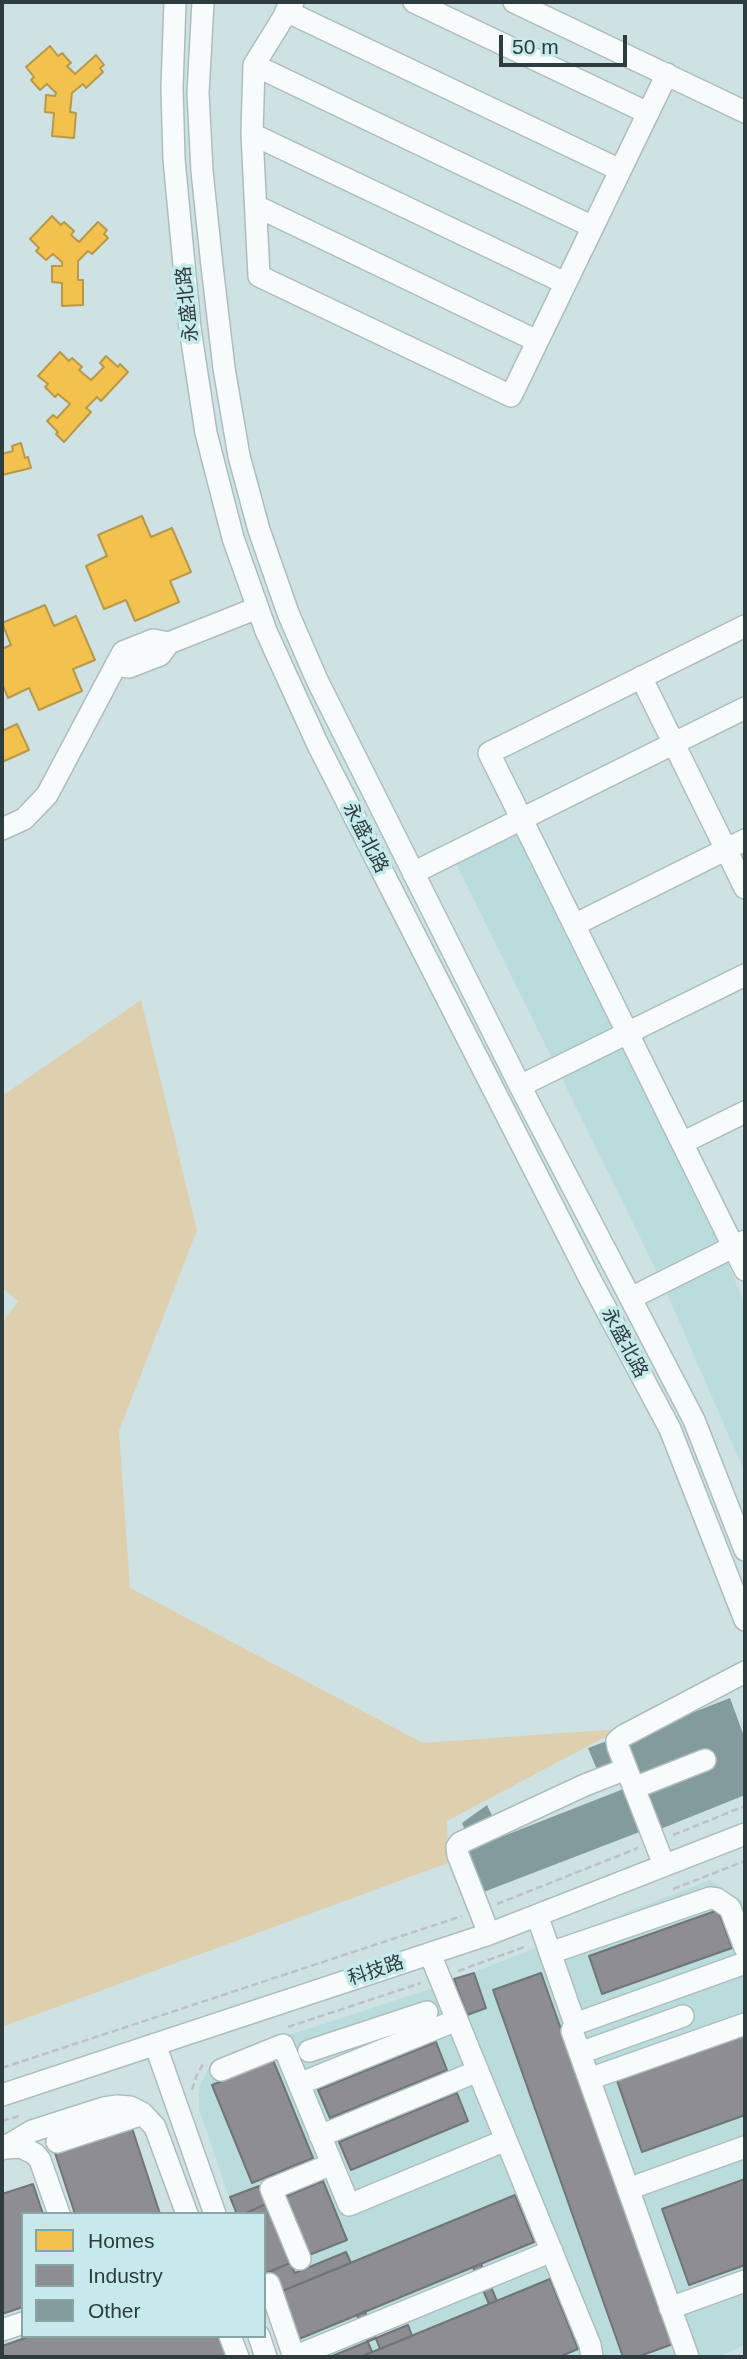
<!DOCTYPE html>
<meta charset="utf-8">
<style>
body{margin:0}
#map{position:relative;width:747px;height:2359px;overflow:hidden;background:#cee2e3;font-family:Arial,sans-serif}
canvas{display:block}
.frame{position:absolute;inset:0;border:4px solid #2e3c3d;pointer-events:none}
.legend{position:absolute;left:21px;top:2212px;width:245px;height:126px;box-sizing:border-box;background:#c6eaeb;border:2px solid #89a4a5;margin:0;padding:9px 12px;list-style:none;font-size:21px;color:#2e3c3d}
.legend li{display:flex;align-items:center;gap:14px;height:35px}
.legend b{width:35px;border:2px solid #89a4a5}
.scale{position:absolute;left:499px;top:35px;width:128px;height:32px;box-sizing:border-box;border:4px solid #2e3c3d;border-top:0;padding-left:9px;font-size:21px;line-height:24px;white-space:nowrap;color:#2e3c3d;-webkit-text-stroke:5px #c6eaeb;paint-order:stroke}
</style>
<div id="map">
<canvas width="747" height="2359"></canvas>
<div class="frame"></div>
<ul class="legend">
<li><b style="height:19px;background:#f2c14e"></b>Homes</li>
<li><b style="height:19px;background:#8d8d92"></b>Industry</li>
<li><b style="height:19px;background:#839b9c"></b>Other</li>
</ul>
<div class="scale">50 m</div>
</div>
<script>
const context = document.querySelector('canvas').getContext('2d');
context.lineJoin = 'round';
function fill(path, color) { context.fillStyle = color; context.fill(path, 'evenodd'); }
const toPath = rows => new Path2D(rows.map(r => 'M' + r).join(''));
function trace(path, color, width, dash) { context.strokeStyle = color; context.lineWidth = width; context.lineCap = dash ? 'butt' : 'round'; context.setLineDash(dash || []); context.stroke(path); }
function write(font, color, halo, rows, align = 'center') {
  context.font = font + ' Arial,"Noto Sans SC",sans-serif'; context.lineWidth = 7; context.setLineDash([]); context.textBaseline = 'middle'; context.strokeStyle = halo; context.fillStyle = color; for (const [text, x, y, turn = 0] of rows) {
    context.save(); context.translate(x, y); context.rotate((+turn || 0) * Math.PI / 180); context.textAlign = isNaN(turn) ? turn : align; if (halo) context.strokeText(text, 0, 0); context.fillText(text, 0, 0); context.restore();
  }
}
fill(toPath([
 [508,815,723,1252,745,1304,745,1473,662,1282,447,845],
 [710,1880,742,1901,745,1911,745,2345,717,2357,286,2357,264,2295,264,2214,235,2214,199,2109,199,2088,208,2069,219,2060,231,2054,433,1988]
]), '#bbdcdd');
fill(toPath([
 [141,1000,197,1230,119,1431,130,1588,423,1743,620,1729,447,1821,448,1863,2,2027,2,1323,18,1301,2,1288,2,1096]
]), '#decfaf');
const homes = toPath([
 [50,46,58,56,62,53,71,63,67,66,75,74,96,55,104,65,100,68,103,72,86,88,83,84,72,93,70,112,76,113,74,138,52,136,54,113,45,112,46,95,55,96,56,93,47,84,40,90,31,80,34,77,26,67,50,46],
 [52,216,61,225,64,222,74,231,71,235,79,242,98,222,107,230,104,234,108,238,92,254,88,251,78,261,78,280,83,280,83,305,62,306,62,283,52,282,52,266,62,266,62,262,53,254,46,260,36,251,39,248,30,239,52,216],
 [60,352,69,361,72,358,82,367,79,370,91,380,104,367,100,363,106,356,118,367,120,364,128,372,101,401,97,397,86,408,91,412,64,442,56,434,58,432,47,421,53,415,57,418,70,404,58,394,55,397,45,387,48,384,38,376,60,352],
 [21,443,25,458,28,457,31,468,2,475,2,454,13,451,12,446,21,443],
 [142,516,151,537,172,528,191,572,170,581,179,602,135,621,126,600,104,609,86,566,107,556,98,535,142,516],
 [45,605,54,626,76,616,95,660,73,669,82,691,39,710,29,688,8,698,2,683,2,649,11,645,2,623,45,605],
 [17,724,29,750,2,762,2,731,17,724]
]);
fill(homes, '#f2c14e');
trace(homes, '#b79949', 2);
const industry = toPath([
 [718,1910,732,1948,602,1994,589,1956,718,1910],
 [474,1973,486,2008,467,2015,454,1979,474,1973],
 [541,1973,673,2344,637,2357,623,2357,493,1990,541,1973],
 [745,2029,745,2115,642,2152,615,2075,745,2029],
 [436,2042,447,2070,330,2118,318,2090,436,2042],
 [273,2060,313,2158,252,2183,212,2085,273,2060],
 [457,2093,468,2121,351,2170,339,2142,457,2093],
 [132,2128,160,2214,75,2214,55,2153,132,2128],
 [745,2179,745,2265,689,2285,662,2209,745,2179],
 [323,2181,347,2240,309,2255,285,2197,323,2181],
 [33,2184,43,2214,23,2214,23,2307,2,2314,2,2194,33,2184],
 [259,2186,266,2204,244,2214,237,2214,230,2197,259,2186],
 [515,2195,534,2242,299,2339,280,2292,515,2195],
 [266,2204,290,2263,264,2274,264,2214,244,2214,266,2204],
 [346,2252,351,2263,280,2292,299,2339,295,2341,267,2273,290,2263,295,2273,346,2252],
 [481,2264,497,2301,489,2304,473,2267,481,2264],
 [550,2279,578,2349,559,2357,360,2357,550,2279],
 [365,2311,380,2349,372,2352,357,2315,365,2311],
 [408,2325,412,2336,360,2357,330,2357,408,2325],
 [31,2336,222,2336,229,2357,2,2357,2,2346,31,2336]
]);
fill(industry, '#8d8d92');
trace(industry, '#707578', 2);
fill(toPath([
 [730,1698,745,1739,745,1795,658,1830,644,1794,715,1767,708,1748,637,1775,623,1740],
 [607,1741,616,1765,598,1772,588,1748],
 [626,1788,642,1831,481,1893,465,1851],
 [487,1805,495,1822,467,1835,462,1823]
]), '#839b9c');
const minor = toPath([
 [175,2,172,88,174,159,190,328,206,433,233,538,266,631,318,745,590,1279,670,1429,745,1620],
 [203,2,198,93,202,171,212,266,224,368,239,456,259,530,288,613,317,680,520,1086,694,1420,745,1550],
 [293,2,254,65,252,134,259,276,511,396,667,74],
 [414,2,648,113],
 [514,2,745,112],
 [286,11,620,170],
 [254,65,593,227],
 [252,134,565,283],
 [256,206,537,341],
 [745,626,489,753,745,1270],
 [169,643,257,608],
 [641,677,745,888],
 [2,829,24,819,47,795,116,665,123,652,153,640,169,643,160,655,129,667,116,665],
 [413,873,745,708],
 [574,925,745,840],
 [520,1086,745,975],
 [682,1143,745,1112],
 [631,1298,745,1241],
 [634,1788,705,1760],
 [664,1865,618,1747,617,1741,623,1736,745,1672],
 [537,1915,575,2024],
 [489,1934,458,1855,457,1847,460,1843,585,1785,626,1769],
 [550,1953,710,1898,717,1899,730,1908,745,1948],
 [430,1954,590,2345,592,2357],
 [155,2044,215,2214],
 [309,2051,427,2012],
 [580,2053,683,2016],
 [221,2070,283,2045,349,2205,506,2140],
 [589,2079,745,2024],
 [299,2084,457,2020],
 [2,2095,489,1934,745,1834],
 [320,2136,478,2071],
 [57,2142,143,2114],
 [5,2148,21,2147,35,2154,40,2160,59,2214],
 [2,2149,32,2131,104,2108,117,2106,130,2107,142,2113,155,2127,187,2214],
 [628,2189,745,2147],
 [300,2259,271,2189,332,2164],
 [269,2284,294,2357],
 [670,2308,745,2281],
 [2,2330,23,2323],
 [230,2336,238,2357],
 [259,2336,266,2357],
 [294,2357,552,2251],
 [688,2357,572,2031,575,2024,745,1963]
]);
trace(minor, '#adbdbe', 24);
trace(toPath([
 [673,1835,745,1806],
 [673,1889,745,1861],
 [497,1904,638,1848],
 [458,1971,527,1946],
 [288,2027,421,1983],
 [2,2068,462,1916],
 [192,2090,196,2077,203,2064],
 [2,2121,19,2116]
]), '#bcc2c3', 2.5, [7, 3.5]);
trace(minor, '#f8fbfb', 21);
write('19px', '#2e3c3d', '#c6eaeb', [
 ["永盛北路",188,304,-96],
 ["永盛北路",365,838,63],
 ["永盛北路",624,1343,62],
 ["科技路",376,1971,-18]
]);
</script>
